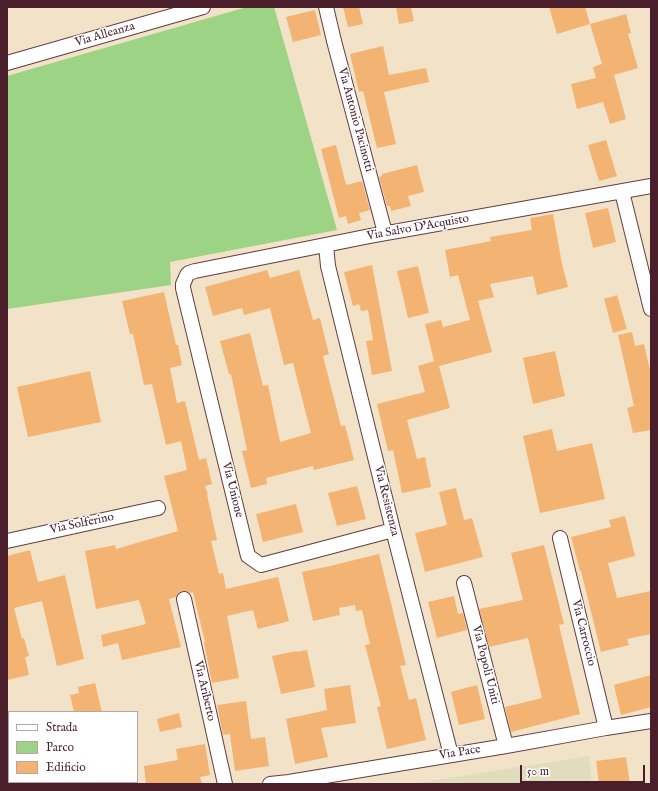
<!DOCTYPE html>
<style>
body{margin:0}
#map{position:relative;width:658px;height:791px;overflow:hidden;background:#f2e2c7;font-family:"IM FELL English",serif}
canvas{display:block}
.frame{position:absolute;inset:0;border:8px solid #4a1f2b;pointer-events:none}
.legend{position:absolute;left:8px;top:711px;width:130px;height:72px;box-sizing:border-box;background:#fff;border:1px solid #b7a5aa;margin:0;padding:5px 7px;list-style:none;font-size:12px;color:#4a1f2b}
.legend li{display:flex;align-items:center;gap:8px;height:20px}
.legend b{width:20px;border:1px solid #b7a5aa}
.scale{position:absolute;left:520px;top:765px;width:125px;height:18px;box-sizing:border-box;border:2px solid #4a1f2b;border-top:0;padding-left:5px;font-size:12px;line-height:14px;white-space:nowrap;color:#4a1f2b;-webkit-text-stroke:3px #fff;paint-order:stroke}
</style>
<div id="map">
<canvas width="658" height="791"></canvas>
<div class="frame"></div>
<ul class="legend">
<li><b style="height:5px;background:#fff"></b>Strada</li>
<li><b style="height:11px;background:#9dd384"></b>Parco</li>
<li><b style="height:11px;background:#f3b473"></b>Edificio</li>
</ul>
<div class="scale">50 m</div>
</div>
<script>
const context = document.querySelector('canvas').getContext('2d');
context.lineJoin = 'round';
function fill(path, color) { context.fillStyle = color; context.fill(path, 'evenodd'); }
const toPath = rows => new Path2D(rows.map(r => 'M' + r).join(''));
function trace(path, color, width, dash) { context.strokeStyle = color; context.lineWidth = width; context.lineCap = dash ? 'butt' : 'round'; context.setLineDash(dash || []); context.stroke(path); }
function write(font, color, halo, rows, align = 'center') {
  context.font = font + ' "IM FELL English",serif'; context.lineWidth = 3; context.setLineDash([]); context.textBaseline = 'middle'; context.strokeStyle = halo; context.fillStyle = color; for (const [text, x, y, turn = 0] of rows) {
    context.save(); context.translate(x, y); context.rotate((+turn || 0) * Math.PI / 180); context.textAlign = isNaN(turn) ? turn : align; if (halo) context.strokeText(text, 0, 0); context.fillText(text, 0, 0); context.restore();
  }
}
fill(toPath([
 [589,756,592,784,411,784]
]), '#dfddbb');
fill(toPath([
 [247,7,274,7,337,230,170,262,171,285,7,309,7,76]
]), '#9dd384');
fill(toPath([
 [343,7,359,7,363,24,348,27],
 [396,7,411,7,414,21,399,24],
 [549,7,585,7,590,24,557,34],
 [315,10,321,35,293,42,286,17],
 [626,14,631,33,628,34,638,68,614,75,626,119,610,124,603,102,577,109,571,84,596,78,593,67,602,64,590,24],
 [383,46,389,75,426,68,429,82,384,92,396,144,377,148,363,91,359,92,350,54],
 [606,140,617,176,599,181,588,145],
 [336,145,346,185,362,181,370,210,359,213,361,220,348,224,346,216,339,218,321,149],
 [417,165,424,192,408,196,411,206,391,211,390,206,387,206,379,177,382,176,382,174],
 [608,208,616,242,593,248,585,213],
 [553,214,562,264,568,287,537,295,533,276,490,284,494,297,478,301,492,352,439,366,450,408,407,420,417,459,425,457,431,487,402,493,393,450,388,451,377,404,425,392,418,366,434,361,425,324,441,320,443,327,470,320,458,275,450,277,445,250,491,241,490,237,532,230,530,218],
 [372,265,392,371,372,375,366,341,373,340,368,310,361,311,359,304,353,306,344,272],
 [418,266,429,313,408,318,397,271],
 [267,270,270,278,299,270,313,320,320,318,329,354,323,356,341,426,345,425,354,460,314,470,313,466,266,478,267,484,251,488,242,451,247,450,231,374,229,374,220,341,250,333,263,386,268,385,280,442,311,433,293,363,284,365,270,308,244,315,242,308,213,316,205,287],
 [164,292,176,345,178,345,182,365,170,368,177,403,185,401,199,460,206,458,212,484,205,486,208,495,207,495,217,540,211,541,219,574,223,573,226,589,278,577,289,621,258,629,253,610,227,616,239,678,212,683,204,643,205,642,193,592,190,593,186,591,182,591,178,593,176,597,169,599,181,647,122,660,118,643,103,647,101,635,146,624,139,600,96,609,85,551,115,545,116,549,178,531,164,476,187,470,181,441,166,445,152,384,144,385,133,334,130,334,122,301],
 [617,295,627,329,613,333,604,299],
 [632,332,635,346,644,344,651,375,651,430,633,433,627,408,634,406,618,335],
 [555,351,565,396,533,404,523,358],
 [90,371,101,422,28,437,17,387],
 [552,429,557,451,592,443,605,499,540,513,523,436],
 [357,486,366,519,337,526,328,493],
 [456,488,464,520,472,518,483,557,425,572,415,533,447,525,439,492],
 [296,504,303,532,263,542,256,514],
 [625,516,635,556,608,563,617,598,651,591,651,634,627,639,629,645,601,652,581,571,580,571,571,537,611,527,609,520],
 [544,545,564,624,559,625,580,714,511,732,505,707,542,698,528,638,489,647,479,609,523,600,511,553],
 [30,550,38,582,65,575,84,659,57,666,42,601,14,608,22,639,24,638,29,656,25,657,29,675,7,680,7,556],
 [379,554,406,665,400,666,409,700,416,698,426,740,387,749,377,707,381,706,365,645,370,644,362,610,356,611,355,605,339,608,340,615,313,621,302,572,330,566],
 [454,596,458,614,463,613,467,630,437,638,428,602],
 [307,650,315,687,281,694,272,656,297,651,297,652],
 [651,675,651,707,621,715,614,685],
 [95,683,102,712,74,712,70,695,79,693,78,687],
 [350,685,356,723,321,728,328,757,295,764,286,719,327,710,324,689],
 [477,685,485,719,459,725,451,692],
 [246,701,251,739,265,737,269,766,235,771,230,734,223,735,217,705],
 [179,713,182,727,160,732,157,719],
 [205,744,210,775,200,777,202,784,146,784,144,766,178,760,176,749],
 [626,757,630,784,599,784,596,761]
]), '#f3b473');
const minor = toPath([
 [326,7,334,41,385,233],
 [7,63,203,7],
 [622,192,651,309],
 [326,245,328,266,393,530,451,755],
 [393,530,261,565,248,556,183,288,183,284,187,275,189,273,195,271,370,236,651,186],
 [560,538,606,728],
 [7,541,158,508],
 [464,583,506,746],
 [184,599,225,784],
 [270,784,289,782,506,746,606,728,651,721]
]);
trace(minor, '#633c42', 16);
trace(minor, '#fff', 14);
write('12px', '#4a1f2b', '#fff', [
 ["Via Alleanza",105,35,-16],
 ["Via Antonio Pacinotti",355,120,75],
 ["Via Salvo D'Acquisto",418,228,-10],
 ["Via Unione",232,490,76],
 ["Via Resistenza",386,501,76],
 ["Via Solferino",82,524,-12],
 ["Via Carroccio",583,633,76],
 ["Via Popoli Uniti",485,665,76],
 ["Via Ariberto",204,691,77],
 ["Via Pace",460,753,-9]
]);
</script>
